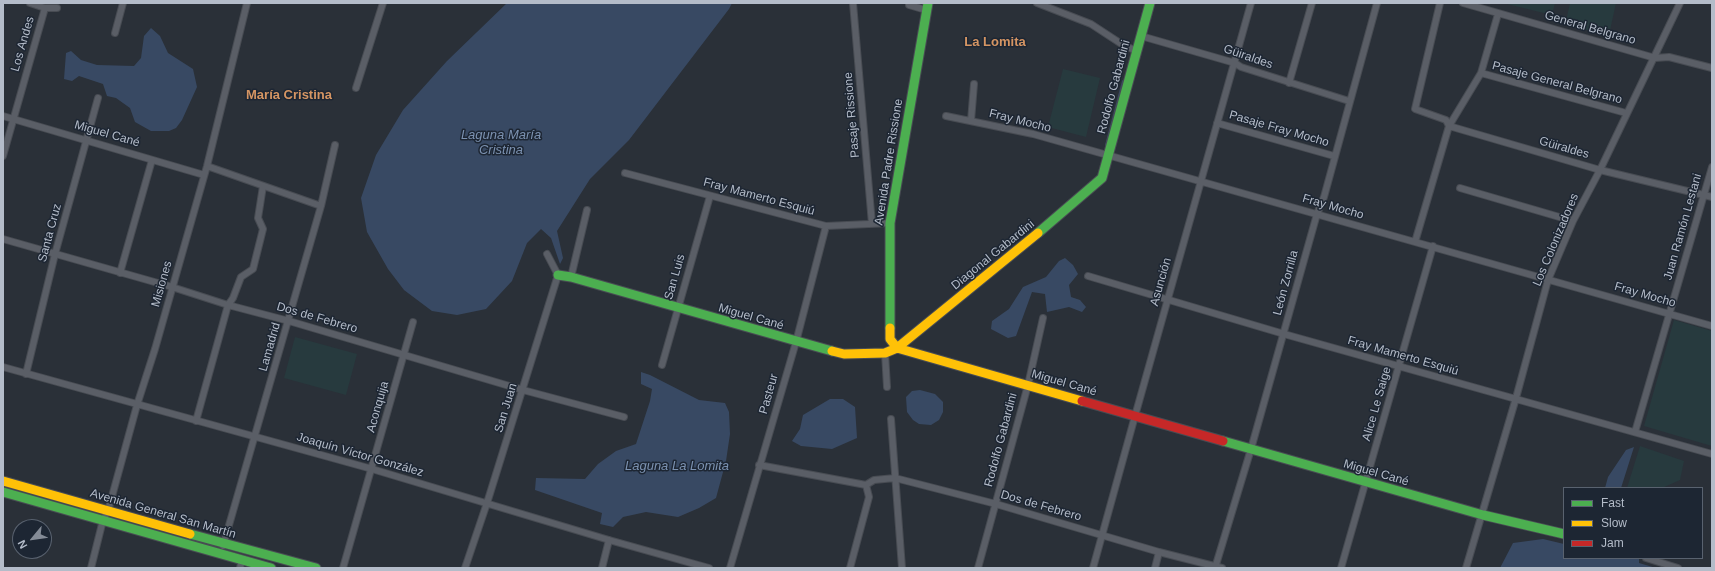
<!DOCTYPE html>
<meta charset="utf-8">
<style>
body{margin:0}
#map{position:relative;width:1715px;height:571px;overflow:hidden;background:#2a3038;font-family:Arial,sans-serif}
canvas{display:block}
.frame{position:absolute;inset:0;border:4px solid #b4bcc9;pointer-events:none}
.legend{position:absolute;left:1563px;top:487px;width:140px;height:72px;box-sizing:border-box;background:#1d2633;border:1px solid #59626f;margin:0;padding:5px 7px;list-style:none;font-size:12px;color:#b4bcc9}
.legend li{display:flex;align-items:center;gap:8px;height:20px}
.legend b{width:20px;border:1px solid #59626f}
.north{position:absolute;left:12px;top:519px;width:40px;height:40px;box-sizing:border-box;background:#1d2633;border:1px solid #59626f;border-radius:50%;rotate:241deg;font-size:11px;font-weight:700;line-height:16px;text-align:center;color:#b4bcc9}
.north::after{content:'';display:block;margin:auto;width:14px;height:18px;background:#848b96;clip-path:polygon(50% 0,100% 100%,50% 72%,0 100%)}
</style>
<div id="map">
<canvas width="1715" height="571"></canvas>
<div class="frame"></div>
<ul class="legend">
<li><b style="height:5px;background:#4caf50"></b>Fast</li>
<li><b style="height:5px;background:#ffc107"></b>Slow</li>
<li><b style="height:5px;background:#c62828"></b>Jam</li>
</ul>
<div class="north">N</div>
</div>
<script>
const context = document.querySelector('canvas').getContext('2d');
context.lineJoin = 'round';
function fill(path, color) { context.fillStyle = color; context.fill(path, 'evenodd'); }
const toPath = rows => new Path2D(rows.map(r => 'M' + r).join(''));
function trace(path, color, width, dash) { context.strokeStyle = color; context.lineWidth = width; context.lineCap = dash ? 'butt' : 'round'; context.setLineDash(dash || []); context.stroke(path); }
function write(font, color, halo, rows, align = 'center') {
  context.font = font + ' Arial,sans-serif'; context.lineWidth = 3; context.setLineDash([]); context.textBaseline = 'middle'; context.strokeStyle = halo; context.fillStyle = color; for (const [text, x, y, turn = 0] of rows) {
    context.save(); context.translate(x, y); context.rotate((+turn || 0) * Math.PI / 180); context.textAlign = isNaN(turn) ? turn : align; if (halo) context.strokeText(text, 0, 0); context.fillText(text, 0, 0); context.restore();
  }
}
fill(toPath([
 [1503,3,1555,3,1552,15],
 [1570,3,1616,3,1609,35,1565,25],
 [1063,69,1100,78,1086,137,1048,127],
 [1674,320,1712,331,1712,446,1644,426],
 [295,337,357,354,346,395,284,378],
 [1640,446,1684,461,1680,480,1662,488,1627,488]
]), '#273a3e');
fill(toPath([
 [507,3,732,3,729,9,629,140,590,179,557,231,563,258,560,264,551,238,541,229,527,243,512,281,486,309,457,315,432,311,404,290,388,269,367,232,361,198,376,155,403,110,447,61],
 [151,28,160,36,168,53,193,69,197,87,182,120,176,128,169,131,151,131,135,122,130,108,116,98,107,96,103,84,79,76,72,81,64,79,66,53,71,51,81,60,97,65,134,66,141,58,144,36],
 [1065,258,1073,265,1078,274,1069,285,1071,297,1080,300,1086,307,1082,312,1069,307,1047,312,1045,294,1032,292,1016,336,1008,338,991,329,992,321,1009,309,1023,287,1046,277,1059,261],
 [641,372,650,375,699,400,725,403,729,412,730,434,726,461,716,498,699,508,678,517,646,512,623,517,613,527,600,524,602,513,535,490,536,478,585,479,598,464,616,451,636,444,650,401,652,389,641,384],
 [920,390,935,394,943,402,943,412,939,420,931,425,919,424,913,420,907,412,906,397,912,391],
 [830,399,843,399,855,407,857,438,832,449,801,446,792,441,800,429,803,415],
 [1634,447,1621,488,1605,488,1608,477,1626,450],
 [1543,539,1564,544,1564,558,1639,558,1639,563,1656,568,1500,568,1513,543]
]), '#384963');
trace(toPath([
 [1106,145,1123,81]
]), '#384963', 2);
const street = toPath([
 [30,3,45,8,57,8],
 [853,3,872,224],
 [909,3,909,5,926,10],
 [1037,3,1091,24,1120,43,1136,51],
 [1440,3,1415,109,1446,120,1449,126,1600,170,1712,197],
 [1463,3,1655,58,1669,57,1712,68],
 [115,33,123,3],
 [1141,36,1235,63,1241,67,1349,101],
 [1481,73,1626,113],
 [1289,83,1312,3],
 [356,88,383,3],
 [3,116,204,175],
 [946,116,1033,134,1712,326],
 [971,121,974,84],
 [1217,123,1334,156],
 [3,156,45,8],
 [207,166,321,206],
 [625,173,826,226,890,223],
 [1460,188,1573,221],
 [3,239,172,287,228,305,289,321,523,390,624,417],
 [1415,242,1449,126,1481,73,1498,14],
 [120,273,152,160],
 [1088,276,1284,334,1712,454],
 [571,277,587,210],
 [885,353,887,387],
 [662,365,710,196],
 [3,367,372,469,609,540,709,568],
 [26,374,55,254,98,98],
 [891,419,902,568],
 [196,421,228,305,233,298,241,277,253,269,263,229,258,218,263,186],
 [1635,432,1712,167],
 [759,465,866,485,874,480,895,478,996,504,1159,552,1222,568],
 [223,546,321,206,335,145],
 [1646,558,1678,568],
 [91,568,103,520,108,511,137,405,155,349,207,166,247,3],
 [240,568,242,560],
 [343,568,413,322],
 [465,568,487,503,558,275,547,254],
 [602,568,609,540],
 [730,568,796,342,826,226],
 [850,568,869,497,866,485],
 [978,568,1028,385,1043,318],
 [1093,568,1135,416,1251,3],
 [1155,568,1159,552],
 [1215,568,1251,449,1317,214,1324,197,1377,3],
 [1341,568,1433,246],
 [1466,568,1516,398,1548,280,1573,221,1600,170,1680,3]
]);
const fast = toPath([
 [1038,233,1102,178,1150,3],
 [558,275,571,277,832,351],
 [890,328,890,223,928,3],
 [1223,441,1483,515,1564,534],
 [3,492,271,568],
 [190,534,316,568]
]);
const slow = toPath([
 [890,328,890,339,897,348,1038,233],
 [832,351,844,354,885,353,897,348,1082,401],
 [3,481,190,534]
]);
const jam = toPath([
 [1082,401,1223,441]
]);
trace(street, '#484c53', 8);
trace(fast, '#484c53', 11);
trace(slow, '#484c53', 11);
trace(jam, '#484c53', 11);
trace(street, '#5a5e66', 6);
trace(fast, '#4caf50', 9);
trace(slow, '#ffc107', 9);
trace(jam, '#c62828', 9);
write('12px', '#b4bcc9', '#1d2633', [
 ["General Belgrano",1590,28,16],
 ["Los Andes",23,44,-74],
 ["Güiraldes",1248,57,19],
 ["Pasaje General Belgrano",1557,83,15],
 ["Rodolfo Gabardini",1114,87,-75],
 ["Pasaje Rissione",852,115,-95],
 ["Fray Mocho",1020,121,14],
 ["Pasaje Fray Mocho",1279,129,16],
 ["Miguel Cané",107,134,16],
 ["Güiraldes",1564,148,16],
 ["Avenida Padre Rissione",889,162,-81],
 ["Fray Mamerto Esquiú",759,197,15],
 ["Fray Mocho",1333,207,16],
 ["Juan Ramón Lestani",1683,227,-74],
 ["Santa Cruz",50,233,-75],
 ["Los Colonizadores",1556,240,-67],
 ["Diagonal Gabardini",993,255,-39],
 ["San Luis",675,277,-74],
 ["Asunción",1161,282,-74],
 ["León Zorrilla",1286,283,-75],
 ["Misiones",162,284,-74],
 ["Fray Mocho",1645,295,16],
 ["Miguel Cané",751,317,16],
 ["Dos de Febrero",317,318,16],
 ["Lamadrid",270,347,-74],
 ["Fray Mamerto Esquiú",1403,356,16],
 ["Miguel Cané",1064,383,16],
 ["Pasteur",769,394,-74],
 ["Alice Le Saige",1377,404,-74],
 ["Aconquija",378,407,-74],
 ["San Juan",506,408,-73],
 ["Rodolfo Gabardini",1001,440,-75],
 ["Joaquín Víctor González",360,455,16],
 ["Miguel Cané",1376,473,16],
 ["Dos de Febrero",1041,506,16],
 ["Avenida General San Martín",163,514,16]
]);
write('bold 13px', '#d59563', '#1d2633', [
 ["La Lomita",995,42],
 ["María Cristina",289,95]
]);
write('italic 13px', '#7c92b1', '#1d2633', [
 ["Laguna María",501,135],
 ["Cristina",501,150],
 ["Laguna La Lomita",677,466]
]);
</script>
